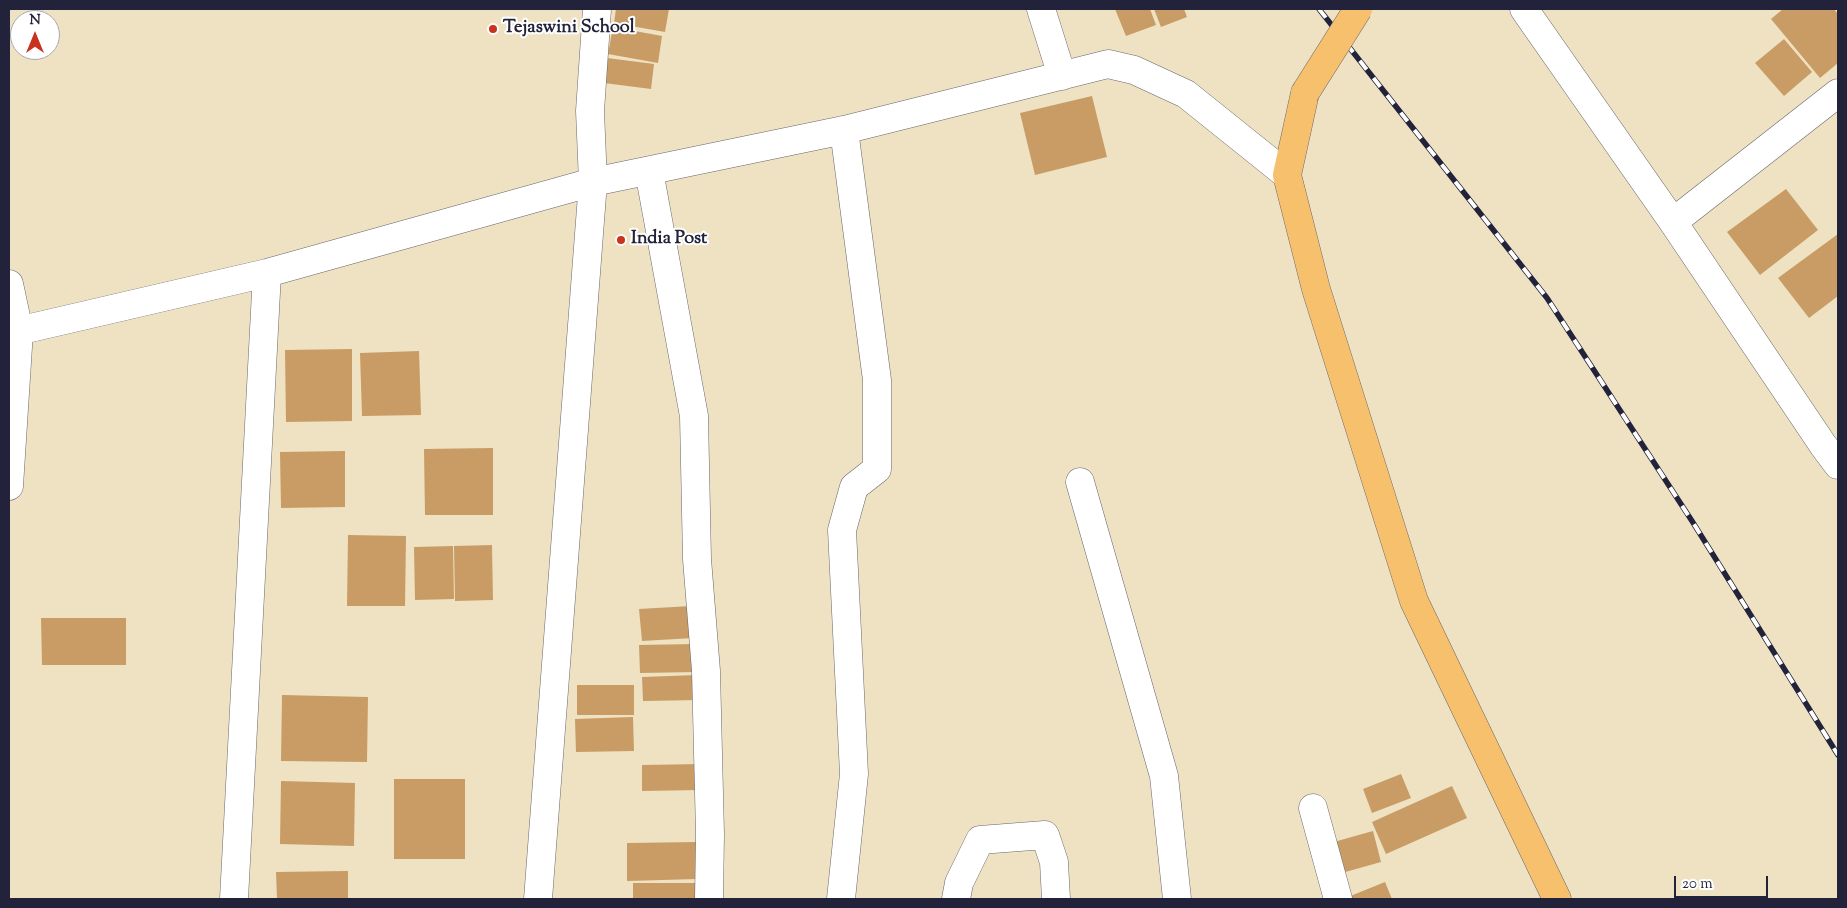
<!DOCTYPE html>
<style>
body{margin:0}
#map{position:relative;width:1847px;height:908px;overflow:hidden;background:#eee2c3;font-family:"Sorts Mill Goudy",serif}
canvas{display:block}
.frame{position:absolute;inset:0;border:10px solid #22223b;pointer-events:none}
.north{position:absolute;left:10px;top:10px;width:50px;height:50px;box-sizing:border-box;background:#fff;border:1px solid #a7a7b1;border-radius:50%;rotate:0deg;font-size:14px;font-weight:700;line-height:20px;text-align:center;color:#22223b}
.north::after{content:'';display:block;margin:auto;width:18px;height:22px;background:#c8321e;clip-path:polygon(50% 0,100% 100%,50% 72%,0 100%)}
.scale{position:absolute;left:1674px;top:876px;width:94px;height:22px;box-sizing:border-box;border:2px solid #22223b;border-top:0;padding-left:6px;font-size:15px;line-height:18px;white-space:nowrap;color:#22223b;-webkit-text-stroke:4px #fff;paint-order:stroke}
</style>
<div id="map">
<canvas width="1847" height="908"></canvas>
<div class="frame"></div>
<div class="north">N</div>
<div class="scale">20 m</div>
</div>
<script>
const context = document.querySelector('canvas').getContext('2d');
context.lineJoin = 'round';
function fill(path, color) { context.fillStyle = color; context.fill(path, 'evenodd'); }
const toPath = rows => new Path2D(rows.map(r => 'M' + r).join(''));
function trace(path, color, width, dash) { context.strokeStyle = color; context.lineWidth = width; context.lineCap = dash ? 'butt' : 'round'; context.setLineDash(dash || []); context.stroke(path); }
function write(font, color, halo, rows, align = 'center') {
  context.font = font + ' "Sorts Mill Goudy",serif'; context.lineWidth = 4; context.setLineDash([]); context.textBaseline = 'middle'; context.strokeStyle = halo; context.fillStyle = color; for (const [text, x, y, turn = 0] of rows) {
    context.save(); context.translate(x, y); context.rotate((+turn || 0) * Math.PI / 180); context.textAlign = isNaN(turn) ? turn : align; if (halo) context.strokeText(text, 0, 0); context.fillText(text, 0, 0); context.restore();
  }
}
fill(toPath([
 [616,9,669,9,665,32,614,23],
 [1115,9,1150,9,1156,25,1126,36],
 [1154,9,1184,9,1187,17,1161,27],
 [1783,9,1834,9,1838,14,1838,63,1820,78,1771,19],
 [613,27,662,36,658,63,608,54],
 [1784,39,1812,72,1784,96,1755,63],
 [607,58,654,64,651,89,604,83],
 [1092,96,1107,157,1035,175,1020,113],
 [1786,189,1818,230,1760,275,1727,232],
 [1838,234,1838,296,1809,318,1778,278],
 [352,349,352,421,286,422,285,350],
 [419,351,421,415,362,416,360,353],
 [493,448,493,515,425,515,424,449],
 [345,451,345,507,281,508,280,452],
 [348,535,406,536,405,606,347,606],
 [492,545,493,600,455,601,454,546],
 [453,546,454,599,415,600,414,547],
 [691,606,693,638,642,641,639,609],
 [41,618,126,618,126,665,42,665],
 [696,644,696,672,640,673,639,645],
 [697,675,698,700,643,701,642,677],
 [577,685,634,685,634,715,577,715],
 [282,695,368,697,367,762,281,761],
 [633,717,634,751,576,752,575,719],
 [701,764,701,790,642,791,642,765],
 [1401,774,1411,798,1372,813,1363,789],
 [394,779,465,779,465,859,394,859],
 [281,781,355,783,354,846,280,844],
 [1452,786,1467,818,1386,854,1372,822],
 [1373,831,1381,862,1331,876,1323,845],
 [697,842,697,879,627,881,627,843],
 [348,871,348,899,277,899,276,872],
 [1385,882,1392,899,1343,899],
 [633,883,703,883,703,899,633,899]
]), '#c89c64');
const minor = toPath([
 [1041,9,1062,76],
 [1524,9,1673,222,1823,445,1838,465],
 [649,171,694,416,697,559,706,671,710,834,709,899],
 [1673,222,1838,93],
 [9,284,19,331,9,486],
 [9,333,267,273,593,182,844,130,1108,64,1134,70,1186,94,1287,175],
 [1080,482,1164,776,1177,899],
 [1313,808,1338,899],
 [234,899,267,273],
 [538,899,593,182,590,111,597,9],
 [841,899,854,774,842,530,854,487,877,469,877,380,844,130],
 [956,899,959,883,980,840,1045,835,1054,862,1056,899]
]);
const major = toPath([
 [1305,93,1287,175,1316,289,1414,601,1557,899]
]);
trace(minor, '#69656b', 29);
trace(major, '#69656b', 29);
trace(minor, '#fff', 28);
trace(major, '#f7c06c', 28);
const rail = toPath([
 [1319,9,1547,298,1692,521,1838,755]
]);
trace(rail, '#22223b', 5.5);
trace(rail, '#fff', 4, [11]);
const majorBridge = toPath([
 [1305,93,1358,9]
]);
trace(majorBridge, '#69656b', 29, []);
trace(majorBridge, '#f7c06c', 28);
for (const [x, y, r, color] of [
 [493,29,5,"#c8321e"],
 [621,240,5,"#c8321e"]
]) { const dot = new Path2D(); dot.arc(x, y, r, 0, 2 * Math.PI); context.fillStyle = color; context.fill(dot); trace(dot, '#fff', 2); }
write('bold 18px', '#22223b', '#fff', [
 ["Tejaswini School",503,29],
 ["India Post",631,240]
], 'left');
</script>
